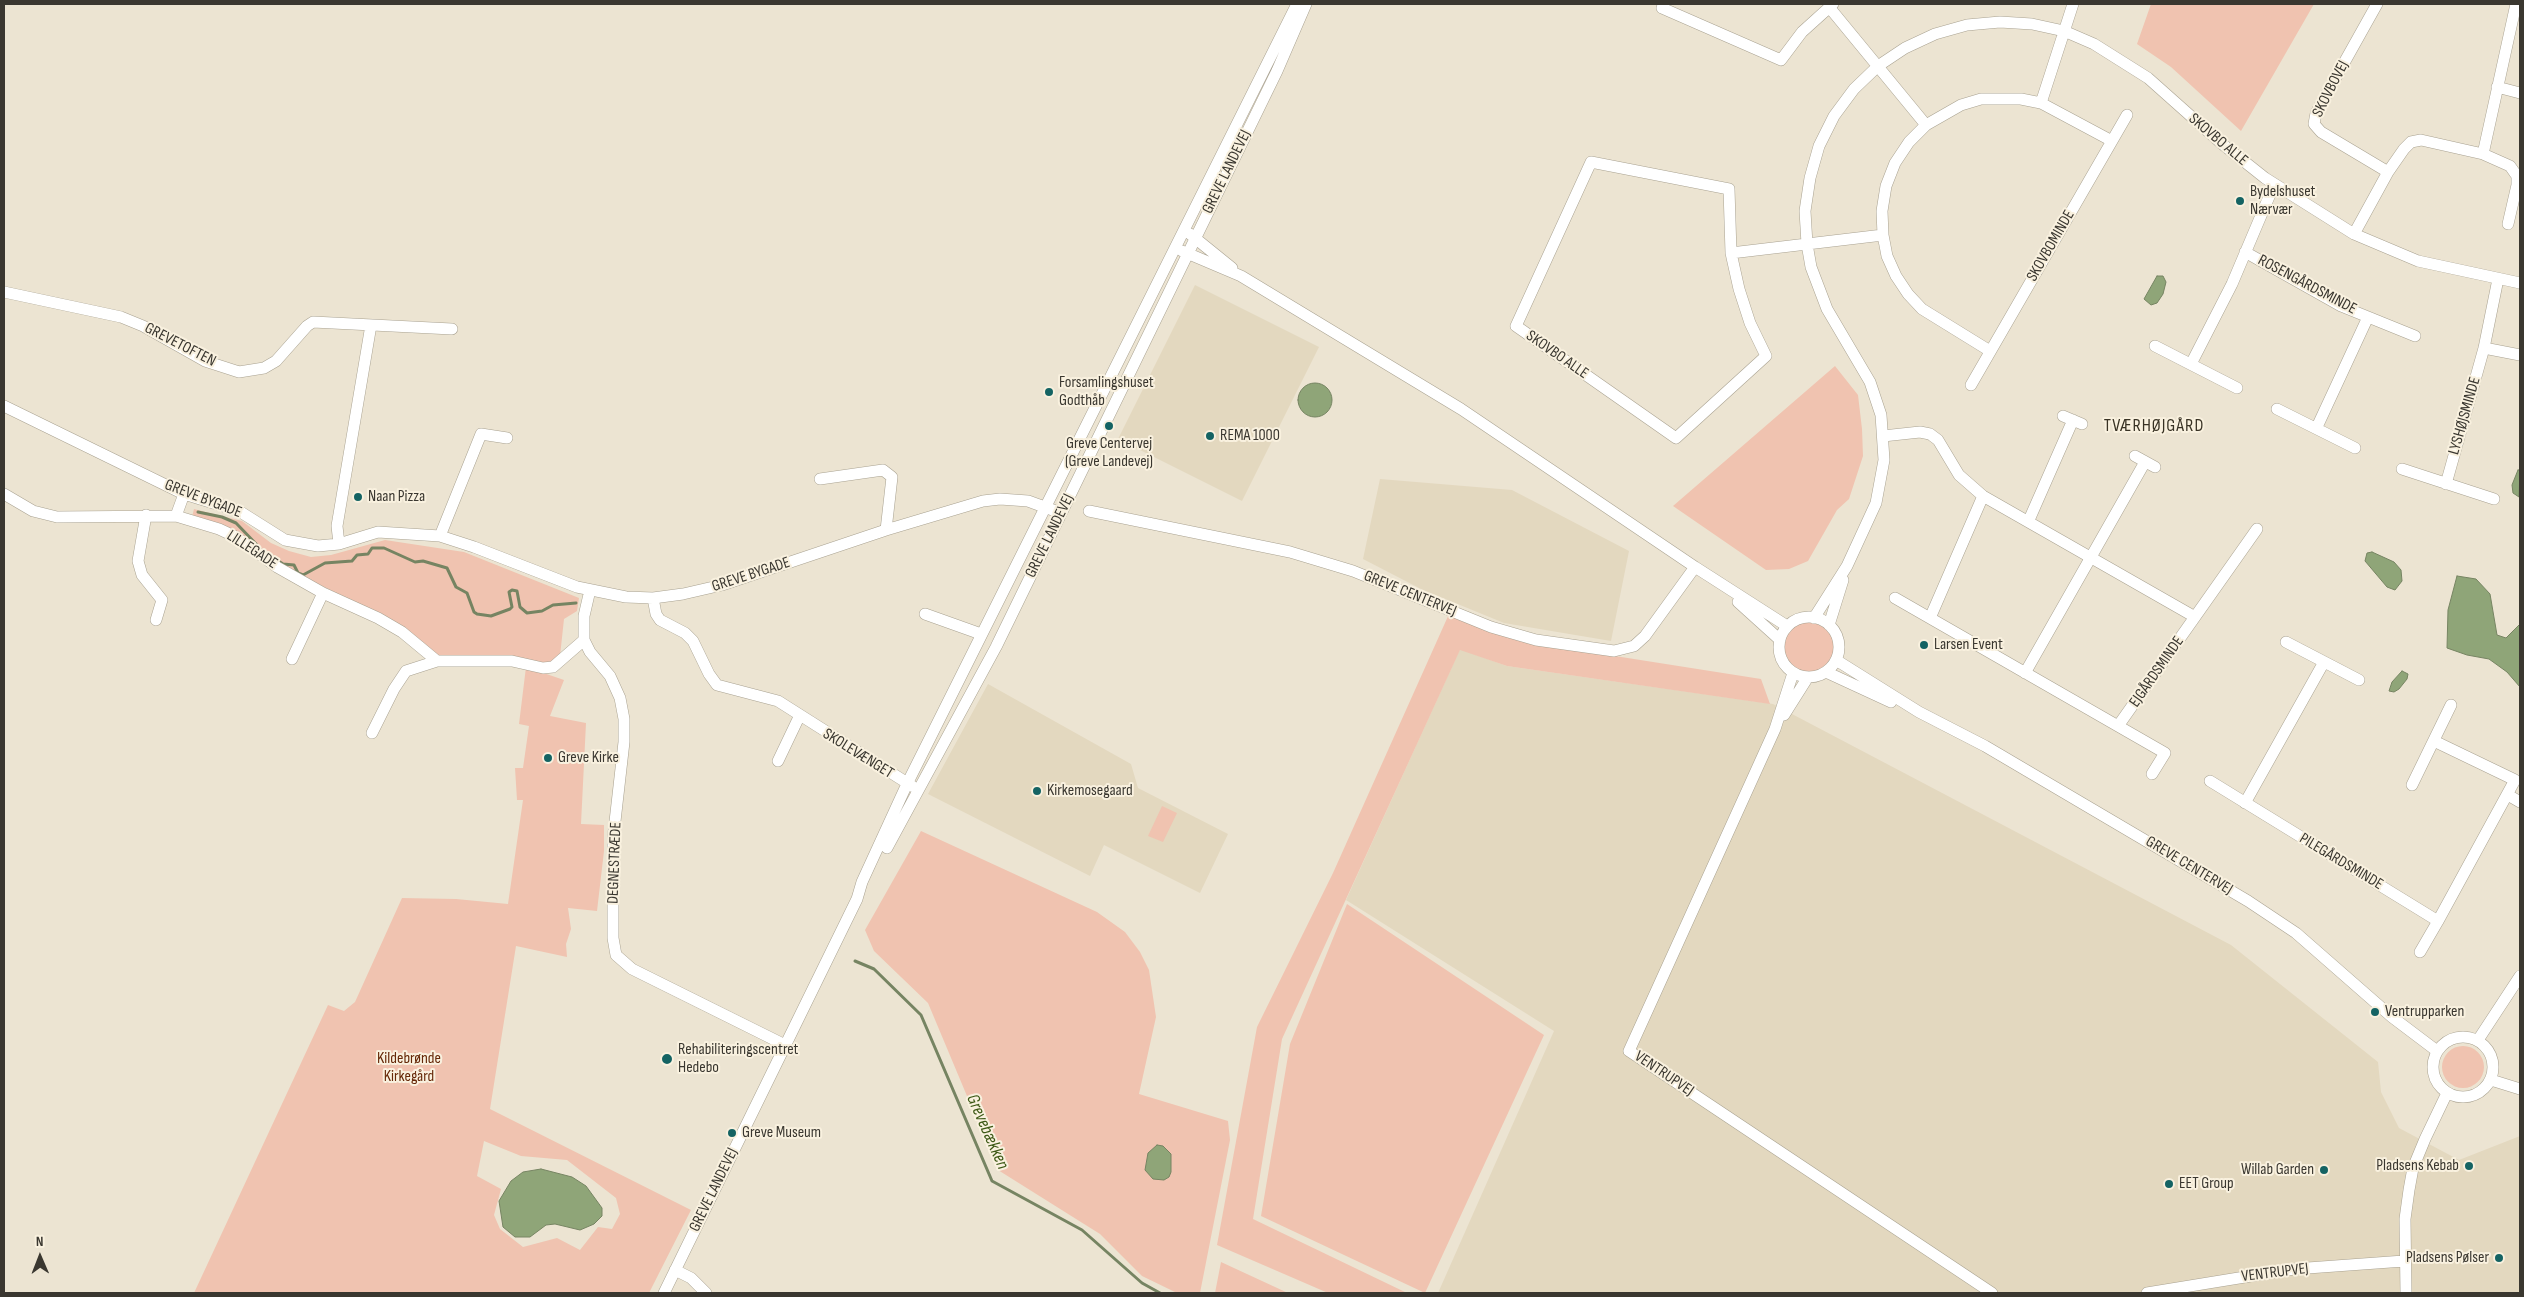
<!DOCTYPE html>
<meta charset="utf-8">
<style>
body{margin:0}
#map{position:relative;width:2524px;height:1297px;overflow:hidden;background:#ece4d2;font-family:"Sofia Sans Condensed",sans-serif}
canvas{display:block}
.frame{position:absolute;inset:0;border:5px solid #3a3730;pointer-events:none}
.north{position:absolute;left:15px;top:1232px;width:50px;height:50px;-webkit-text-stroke:4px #f9f1df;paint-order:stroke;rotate:359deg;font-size:14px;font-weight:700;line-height:20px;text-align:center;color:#3a3730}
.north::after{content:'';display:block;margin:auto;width:18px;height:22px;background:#3a3730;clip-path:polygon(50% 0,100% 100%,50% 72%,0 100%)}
</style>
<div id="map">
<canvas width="2524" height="1297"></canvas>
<div class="frame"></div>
<div class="north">N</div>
</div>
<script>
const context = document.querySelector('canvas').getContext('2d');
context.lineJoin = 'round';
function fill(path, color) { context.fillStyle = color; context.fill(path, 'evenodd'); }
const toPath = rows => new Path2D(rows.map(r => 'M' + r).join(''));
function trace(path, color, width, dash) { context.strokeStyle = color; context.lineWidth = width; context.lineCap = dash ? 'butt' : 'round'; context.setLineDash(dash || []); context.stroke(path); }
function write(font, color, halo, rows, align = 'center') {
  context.font = font + ' "Sofia Sans Condensed",sans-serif'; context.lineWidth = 4; context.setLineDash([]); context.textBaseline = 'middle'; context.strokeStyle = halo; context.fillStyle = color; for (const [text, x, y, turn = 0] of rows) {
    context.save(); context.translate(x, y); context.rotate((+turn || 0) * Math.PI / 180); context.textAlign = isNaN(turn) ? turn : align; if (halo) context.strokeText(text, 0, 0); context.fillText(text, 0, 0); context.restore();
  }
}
fill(toPath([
 [1195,285,1319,347,1242,501,1118,439],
 [1380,479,1512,490,1629,551,1611,641,1504,623,1421,589,1363,559],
 [1460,649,1507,666,1773,704,2231,945,2378,1062,2381,1092,2399,1128,2459,1160,2520,1136,2520,1293,1438,1293,1554,1031,1346,900],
 [988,684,1131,764,1138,788,1228,834,1200,893,1104,845,1090,876,928,794]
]), '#e3d8bf');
fill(toPath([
 [2151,4,2314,4,2241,131,2171,67,2137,44],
 [1835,366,1858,395,1862,429,1863,456,1849,499,1837,510,1808,561,1789,569,1766,570,1673,506],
 [194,509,242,521,271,543,289,551,311,557,331,555,385,540,464,552,579,598,577,611,564,619,560,656,552,663,541,663,508,655,438,657,374,612,294,572,223,525,192,517],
 [1449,614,1526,642,1761,679,1770,704,1507,666,1460,650,1282,1039,1253,1219,1407,1293,1328,1293,1217,1245,1257,1027,1333,873],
 '1783 648a27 27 0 1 1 54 0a27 27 0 1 1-54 0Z',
 [526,667,564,680,550,716,586,723,581,824,604,825,604,851,597,911,568,908,571,929,566,944,567,957,516,946,490,1109,691,1210,649,1293,194,1293,328,1005,344,1011,355,1002,402,898,456,899,508,904,523,800,517,800,515,768,523,768,529,726,519,724],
 [484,1141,521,1156,567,1160,616,1198,620,1214,612,1229,598,1227,580,1250,557,1238,523,1247,500,1229,494,1215,501,1189,477,1176],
 [1162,806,1177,813,1163,842,1148,836],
 [921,831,1097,912,1125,932,1140,952,1149,970,1156,1017,1139,1094,1228,1121,1230,1140,1200,1293,1177,1293,1142,1276,1100,1234,998,1170,928,1003,874,951,865,930],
 [1347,904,1544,1035,1425,1293,1261,1216,1290,1044],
 '2442 1067a21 21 0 1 1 42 0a21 21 0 1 1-42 0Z',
 [1221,1262,1288,1293,1215,1293]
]), '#f0c3b0');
const water = toPath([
 [2157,276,2163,276,2166,282,2163,294,2157,303,2151,305,2144,299,2157,276],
 '1298 400a17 17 0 1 1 34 0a17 17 0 1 1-34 0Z',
 [2518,470,2520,470,2519,497,2513,493,2512,485,2518,470],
 [2372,552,2394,562,2401,570,2402,581,2395,590,2387,587,2365,561,2367,553,2372,552],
 [2457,576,2476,579,2490,594,2497,635,2506,638,2520,624,2520,687,2507,672,2489,659,2467,655,2447,648,2448,610,2457,576],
 [2402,671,2408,674,2407,679,2399,689,2394,692,2389,691,2392,682,2402,671],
 [1157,1145,1163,1146,1171,1154,1171,1172,1169,1177,1164,1180,1153,1179,1145,1170,1148,1153,1157,1145],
 [541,1169,572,1177,586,1186,602,1208,602,1216,594,1224,580,1230,555,1224,546,1225,530,1237,515,1237,503,1227,499,1201,511,1181,523,1172,541,1169]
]);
fill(water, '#8fa578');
trace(water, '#768462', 1);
trace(toPath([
 [198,512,222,517,236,523,258,546],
 [277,560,283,564,294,565,298,573,303,575,325,563,352,561,357,555,368,554,372,548,384,548,415,562,423,561,447,568,456,587,467,593,474,612,477,614,491,616,510,609,512,607,509,592,512,590,517,591,520,607,527,613,542,611,553,605,576,603],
 [855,961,874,969,921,1015,992,1181,1082,1230,1142,1283,1160,1293]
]), '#768462', 3);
const minor = toPath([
 [1664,4,1662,8,1781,60,1802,32,1833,4],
 [2377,4,2316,113,2314,124,2321,132,2388,172],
 [1829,7,1926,125],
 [2497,87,2520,93],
 [2041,103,2073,4],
 [2483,154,2516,4],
 [1591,162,1729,189,1731,253,1739,289,1750,323,1766,356,1676,438,1516,326,1591,162],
 [1190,234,1232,268],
 [2354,234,2388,172,2404,149,2411,142,2421,140,2483,154,2510,166,2517,176,2517,185,2508,224],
 [1182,251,1241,276,1461,409,1695,567,1787,626],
 [2245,252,2341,306,2415,336],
 [1731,253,1883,235],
 [4,292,121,317,143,326,205,361,239,372,264,368,276,361,307,326,313,322,452,329],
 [2155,346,2237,388],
 [2484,348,2520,355],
 [1990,351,1922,309,1908,294,1896,276,1887,256,1883,235,1882,211,1886,186,1895,163,1909,142,1926,125,1961,105,1981,99,2021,99,2041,103,2112,141],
 [2191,364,2232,284,2274,185],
 [1971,385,2127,115],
 [4,406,184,494,239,511,285,540,318,546,339,544,378,532,440,536,474,547,577,587,626,597,653,598,683,594,722,585,886,530,983,501,1000,499,1028,501,1061,513],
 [2277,409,2355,448],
 [2063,416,2082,424],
 [2317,427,2368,317],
 [1883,436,1920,432,1930,434,1938,440,1959,475,1983,496,2195,617],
 [2135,456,2155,467],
 [2402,469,2494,499],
 [820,479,883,470,892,477,886,530],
 [2446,484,2484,348,2498,279],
 [4,494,33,511,57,517,176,516],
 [184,494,176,516,219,529,236,537,277,567,323,593,378,618,402,632,437,661],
 [1089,511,1290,552,1353,571,1491,627,1536,640,1614,651,1634,646,1645,636,1695,567],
 [146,515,138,561,142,575,162,600,156,620],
 [2029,520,2073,420],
 [440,536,481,434,507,438],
 [339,544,337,526,371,325],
 [590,590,584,616,584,640,590,652,610,676,620,698,624,719,624,742,613,839,613,938,616,955,632,969,785,1045],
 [653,598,656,614,660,620,685,633,693,641,709,674,717,685,778,701,912,786],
 [1895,598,2165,753,2152,774],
 [1738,602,1780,640],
 [925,614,981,634],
 '1779 647a30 30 0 1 1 60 0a30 30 0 1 1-60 0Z',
 [1814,618,1847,566,1876,503,1884,460,1881,415,1870,382,1827,309,1811,267,1807,244,1805,211,1810,178,1819,146,1834,116,1854,89,1878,66,1905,48,1935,34,1967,25,2000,22,2032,24,2064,31,2094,44,2148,78,2221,143,2265,178,2354,234,2418,261,2520,283],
 [1930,618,1983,496],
 [1829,625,1843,580],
 [2286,642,2359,680],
 [292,659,323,593],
 [1836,660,1919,712,1985,746,2248,901,2296,933,2392,1017,2437,1051],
 [1826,672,1891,702],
 [1793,673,1775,729,1629,1051,1992,1293],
 [2025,673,2145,462],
 [1784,715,1808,677],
 [2118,726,2257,529],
 [372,733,394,689,406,671,437,661,512,661,543,668,553,667,584,640],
 [778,761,799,717],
 [2210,781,2438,921,2515,780,2434,741],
 [2412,785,2451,705],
 [2508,795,2520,802],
 [2245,803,2324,662],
 [887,848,996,647,1277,71,1306,4],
 [2420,952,2438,921],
 '2433 1067a30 30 0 1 1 60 0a30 30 0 1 1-60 0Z',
 [2478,1040,2520,976],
 [2491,1080,2520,1089],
 [675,1270,691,1278,706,1293],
 [664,1293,857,899,862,882,907,784,1297,4],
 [2147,1293,2294,1269,2404,1261],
 [2406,1293,2405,1219,2409,1190,2413,1168,2425,1139,2447,1093]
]);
trace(minor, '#a9a291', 12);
trace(minor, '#fff', 11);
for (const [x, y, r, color] of [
 [2240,201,5,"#146363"],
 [1049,392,5,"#146363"],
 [1109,426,5,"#146363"],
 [1210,436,5,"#146363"],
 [358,497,5,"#146363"],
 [1924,645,5,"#146363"],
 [548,758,5,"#146363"],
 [1037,791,5,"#146363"],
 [2375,1012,5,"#146363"],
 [667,1059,6,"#146363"],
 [732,1133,5,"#146363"],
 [2469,1166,5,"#146363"],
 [2324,1170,5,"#146363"],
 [2169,1184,5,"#146363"],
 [2499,1258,5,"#146363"]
]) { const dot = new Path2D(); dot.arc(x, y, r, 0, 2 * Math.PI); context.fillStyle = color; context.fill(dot); trace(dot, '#f9f1df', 2); }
write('16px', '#3a3730', '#f9f1df', [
 ["SKOVBOVEJ",2331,89,-63],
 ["SKOVBO ALLE",2218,140,40],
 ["GREVE LANDEVEJ",1227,172,-64],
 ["SKOVBOMINDE",2051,246,-60],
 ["ROSENGÅRDSMINDE",2307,285,28],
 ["GREVETOFTEN",180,345,27],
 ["SKOVBO ALLE",1557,355,35],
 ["LYSHØJSMINDE",2465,416,-74],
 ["GREVE BYGADE",203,499,21],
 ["GREVE LANDEVEJ",1050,536,-64],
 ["LILLEGADE",252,550,33],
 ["GREVE BYGADE",751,575,-18],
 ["GREVE CENTERVEJ",1410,594,22],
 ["EJGÅRDSMINDE",2157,672,-55],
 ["SKOLEVÆNGET",858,754,32],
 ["PILEGÅRDSMINDE",2341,862,31],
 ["DEGNESTRÆDE",615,863,-88],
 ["GREVE CENTERVEJ",2189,866,31],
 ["VENTRUPVEJ",1664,1074,34],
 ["GREVE LANDEVEJ",714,1190,-64],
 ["VENTRUPVEJ",2275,1273,-7]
]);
write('16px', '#3a3730', '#f9f1df', [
 ["Bydelshuset",2250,192],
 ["Nærvær",2250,210],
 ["Forsamlingshuset",1059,383],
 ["Godthåb",1059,401],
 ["REMA 1000",1220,436],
 ["Greve Centervej",1109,444,"center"],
 ["(Greve Landevej)",1109,462,"center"],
 ["Naan Pizza",368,497],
 ["Larsen Event",1934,645],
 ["Greve Kirke",558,758],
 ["Kirkemosegaard",1047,791],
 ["Ventrupparken",2385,1012],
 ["Rehabiliteringscentret",678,1050],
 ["Hedebo",678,1068],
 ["Greve Museum",742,1133],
 ["Pladsens Kebab",2459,1166,"right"],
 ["Willab Garden",2314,1170,"right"],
 ["EET Group",2179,1184],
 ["Pladsens Pølser",2489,1258,"right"]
], 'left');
write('16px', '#662808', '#f9f1df', [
 ["Kildebrønde",409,1059],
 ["Kirkegård",409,1077]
]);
context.letterSpacing = '1px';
write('18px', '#383224', '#f9f1df', [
 ["TVÆRHØJGÅRD",2154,426]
]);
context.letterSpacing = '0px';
write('italic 18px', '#3d5916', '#f9f1df', [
 ["Grevebækken",987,1132,66]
]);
</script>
